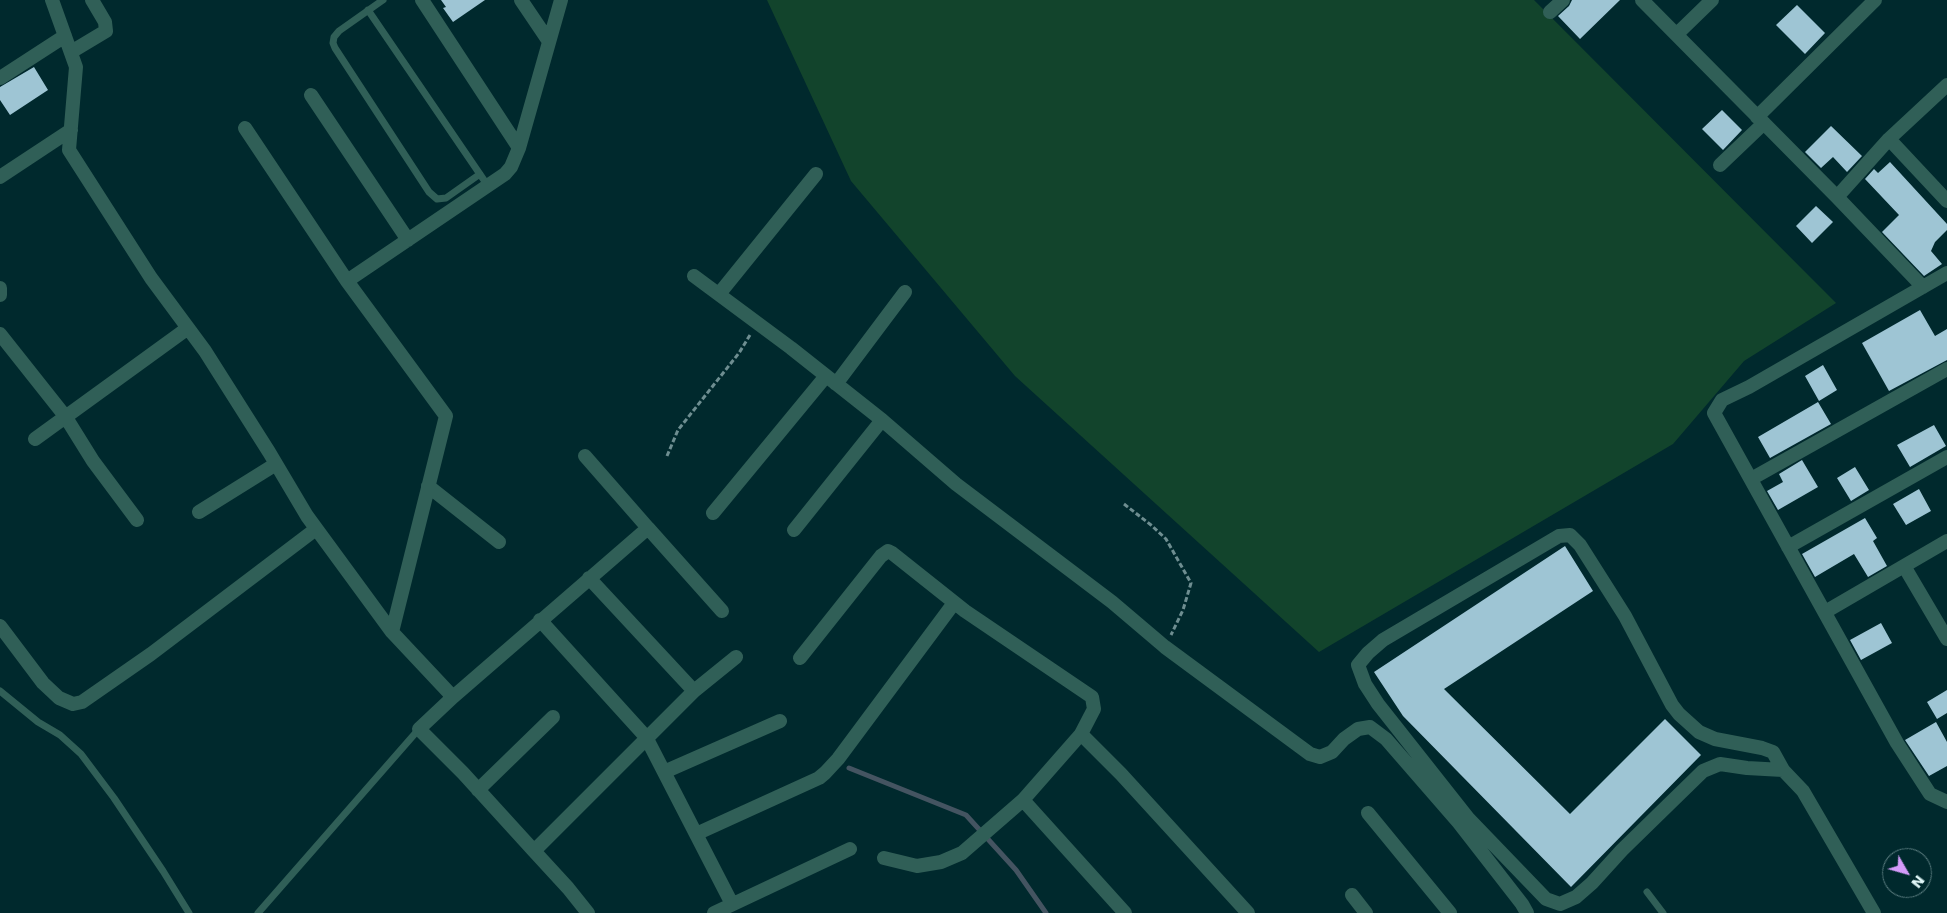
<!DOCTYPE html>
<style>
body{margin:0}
#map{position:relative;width:1947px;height:913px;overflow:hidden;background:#00292d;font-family:"DejaVu Sans",sans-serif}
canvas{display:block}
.north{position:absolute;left:1882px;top:848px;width:50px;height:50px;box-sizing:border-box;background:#00292d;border:1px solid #5b7c7f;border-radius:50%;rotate:128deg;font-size:14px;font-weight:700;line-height:20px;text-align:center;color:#e3f9fa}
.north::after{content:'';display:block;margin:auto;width:18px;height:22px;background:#d59bfa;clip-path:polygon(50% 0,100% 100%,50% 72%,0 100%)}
</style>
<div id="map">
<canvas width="1947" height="913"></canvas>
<div class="north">N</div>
</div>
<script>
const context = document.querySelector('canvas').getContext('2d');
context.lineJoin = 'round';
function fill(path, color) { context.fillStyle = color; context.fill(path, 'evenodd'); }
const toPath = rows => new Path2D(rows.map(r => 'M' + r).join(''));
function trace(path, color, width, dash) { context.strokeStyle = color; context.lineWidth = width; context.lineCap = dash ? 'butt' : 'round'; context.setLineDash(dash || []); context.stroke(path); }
fill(toPath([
 [767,0,1534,0,1836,303,1744,361,1673,444,1319,652,1015,376,851,181]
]), '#12442c');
trace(toPath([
 [849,768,966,815,1016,870,1046,913]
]), '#445461', 5);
fill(toPath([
 [441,0,485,0,453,22,443,8,446,7],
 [1572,0,1620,0,1580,39,1558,16,1569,6],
 [1797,5,1825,33,1805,54,1776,25],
 [34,67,48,90,10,115,0,100,0,87],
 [1722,110,1742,130,1723,150,1702,129],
 [1831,126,1862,156,1847,172,1833,157,1821,168,1805,152],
 [1890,162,1947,224,1947,230,1935,242,1931,251,1942,264,1924,276,1882,232,1899,215,1865,179,1874,169,1878,173],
 [1816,206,1833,222,1812,243,1796,226],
 [1920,310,1935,336,1947,329,1947,360,1889,391,1862,343],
 [1823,365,1837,390,1819,401,1805,376],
 [1818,402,1831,424,1770,458,1758,437],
 [1934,425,1946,446,1910,467,1897,445],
 [1802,460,1818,487,1778,510,1767,491,1783,482,1779,474],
 [1855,467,1869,490,1851,501,1837,478],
 [1919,489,1931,511,1906,525,1893,504],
 [1865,518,1877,538,1873,541,1887,566,1868,577,1854,554,1815,577,1802,554],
 [1565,546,1593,591,1444,689,1570,814,1665,719,1701,755,1571,887,1403,716,1374,672],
 [1881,623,1892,643,1861,660,1850,640],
 [1947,690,1947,713,1937,719,1927,702],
 [1936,722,1947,742,1947,766,1929,776,1905,740]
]), '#9ec5d4');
trace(toPath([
 [667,456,678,430,739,353,750,335],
 [1124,504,1151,525,1166,539,1191,583,1183,610,1171,635]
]), '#6e8e91', 3, [5, 2.5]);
trace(toPath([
 [383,0,339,31,334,37,333,43,335,48,429,192,437,199,446,198,480,174],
 [368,10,488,186],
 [0,691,38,722,60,735,81,754,114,798,163,871,189,913],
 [1647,892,1663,913],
 [258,913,419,729]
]), '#305f57', 7);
trace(toPath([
 [52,0,76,67,69,150,151,278,205,351,269,452,307,516,392,632,453,697,419,729,463,773,534,851,568,888,588,913],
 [422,0,519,148],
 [521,0,548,40],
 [1642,0,1837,197,1923,287],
 [1550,12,1563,0],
 [1677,34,1712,0],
 [71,52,106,31,105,22,92,0],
 [0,78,65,36],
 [1947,85,1889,139,1947,201],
 [311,95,408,240],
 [1757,117,1875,0],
 [245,128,347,281,446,416,392,632],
 [1720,165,1764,123],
 [0,177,71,130],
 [1837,197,1889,139],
 [1947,273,1749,387,1722,400,1714,413,1897,743,1930,794,1947,802],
 [694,276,791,348,882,420,956,484,1112,602,1165,647,1310,754,1320,757,1332,752,1344,739,1358,729,1370,727,1386,739,1459,823,1522,904,1527,913],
 [347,281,505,174,511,167,519,148,561,0],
 [0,288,0,295],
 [719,294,816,174],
 [0,334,65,416,93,461,137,520],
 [836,384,905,292],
 [35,439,188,328],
 [1751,479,1947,369],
 [428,486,499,542],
 [199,512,276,464],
 [713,513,826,376],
 [648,528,722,611],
 [794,530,882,420],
 [1788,547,1947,457],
 [1904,566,1947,639],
 [589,578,694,691],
 [1825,612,1947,541],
 [540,620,646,737,732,904],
 [0,626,43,683,59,698,73,704,82,702,151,654,316,529],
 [800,658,881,556,888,551,892,553,965,611,1092,697,1094,709,1081,734,1121,774,1248,913],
 [453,697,648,528,585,456],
 [1783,770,1747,768,1720,764,1703,771,1622,850,1592,883,1576,897,1560,904,1546,899,1468,818,1378,704,1365,684,1358,665,1368,653,1383,640,1559,536,1570,535,1580,545,1625,616,1672,705,1679,714,1699,732,1715,739,1762,748,1773,752,1783,770,1803,791,1874,913],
 [664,772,780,721],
 [478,790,553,717],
 [1023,800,1125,913],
 [1368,813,1450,913],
 [696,834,819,778,825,773,838,759,954,603],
 [534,851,694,691,736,657],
 [884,858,917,866,941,862,962,853,1023,800,1081,734],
 [1352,895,1366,913],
 [714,913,850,849]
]), '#305f57', 14);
</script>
